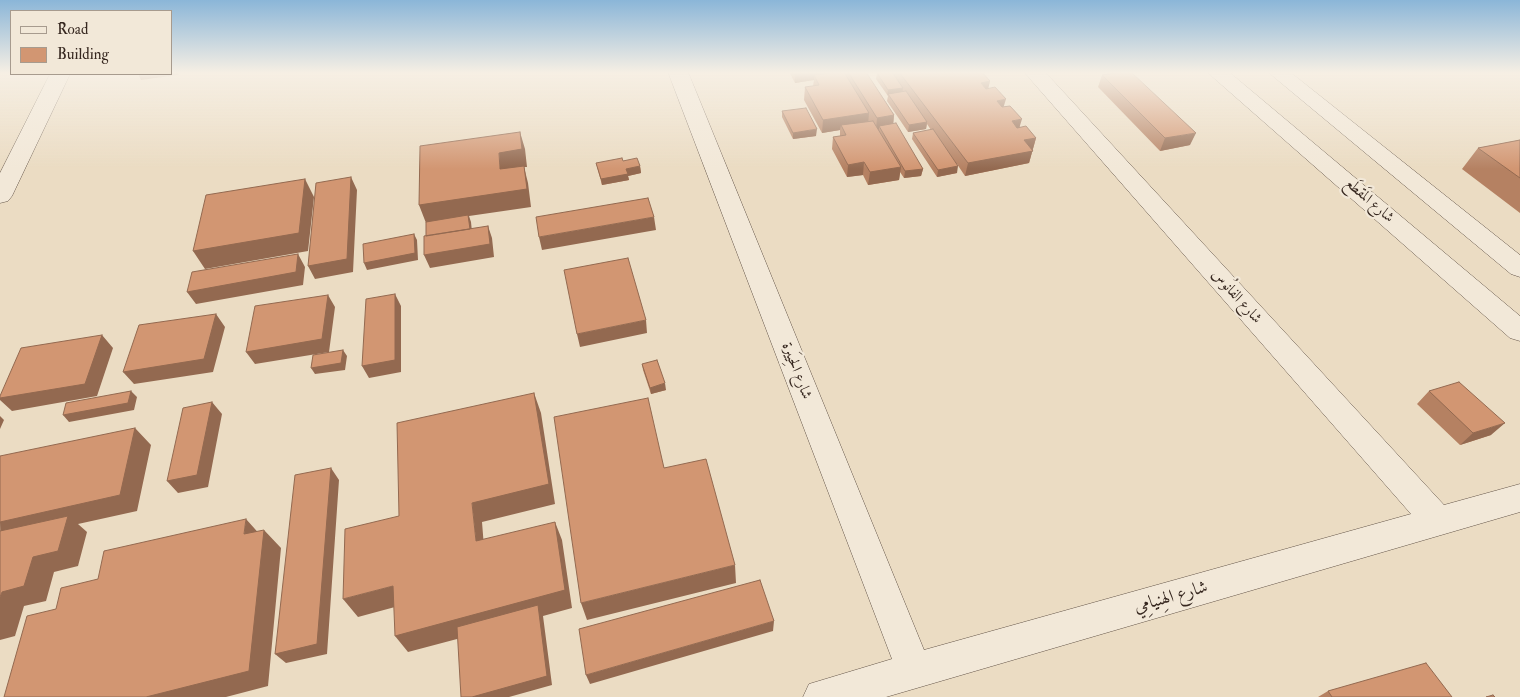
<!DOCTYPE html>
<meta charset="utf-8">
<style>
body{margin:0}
#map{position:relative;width:1520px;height:697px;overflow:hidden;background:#ebdcc3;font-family:"IM FELL Double Pica",serif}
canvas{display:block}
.legend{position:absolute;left:10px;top:10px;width:162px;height:65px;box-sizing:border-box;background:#f2e8d8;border:1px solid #a79b8e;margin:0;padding:6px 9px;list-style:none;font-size:15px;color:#372820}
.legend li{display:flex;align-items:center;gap:10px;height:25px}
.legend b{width:25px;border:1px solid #a79b8e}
</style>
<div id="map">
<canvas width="1520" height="697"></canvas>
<ul class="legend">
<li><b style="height:6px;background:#f2e8d8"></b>Road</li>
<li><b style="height:14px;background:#d29672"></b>Building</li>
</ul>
</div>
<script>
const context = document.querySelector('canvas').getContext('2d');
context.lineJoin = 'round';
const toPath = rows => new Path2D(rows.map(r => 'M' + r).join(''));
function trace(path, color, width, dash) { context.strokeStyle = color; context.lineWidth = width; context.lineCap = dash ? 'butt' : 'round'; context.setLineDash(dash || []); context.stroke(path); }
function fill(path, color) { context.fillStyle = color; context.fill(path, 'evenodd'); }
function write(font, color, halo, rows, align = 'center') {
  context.font = font + ' "IM FELL Double Pica",Amiri,serif'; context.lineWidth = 4.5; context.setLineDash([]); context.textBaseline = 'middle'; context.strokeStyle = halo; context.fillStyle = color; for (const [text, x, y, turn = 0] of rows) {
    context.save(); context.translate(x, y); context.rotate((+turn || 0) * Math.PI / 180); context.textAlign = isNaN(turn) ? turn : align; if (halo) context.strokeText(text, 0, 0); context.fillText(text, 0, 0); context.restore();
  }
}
const minor = toPath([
 [668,72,688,72,924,650,1411,514,1024,72,1045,72,1444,505,1520,484,1520,512,886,697,803,697,809,684,892,659,668,72],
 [1207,72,1229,72,1520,316,1520,341,1510,338,1207,72],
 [1268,72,1290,72,1520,255,1520,277,1511,274,1268,72],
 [50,74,70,74,12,196,8,201,0,203,0,173,50,74]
]);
trace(minor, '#645549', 1);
fill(minor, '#f2e8d8');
fill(toPath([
 [789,72,866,72,894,115,893,124,923,169,921,176,904,178,900,172,899,180,868,185,863,175,847,177,832,149,833,137,840,136,840,130,822,133,804,100,805,87,813,86,814,80,795,83],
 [885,72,982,72,990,81,988,88,1020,127,1036,138,1029,163,965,176,957,164,957,173,937,177,912,139,913,133,931,130,927,124,926,129,908,132,887,101,888,96,876,79,877,73],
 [1102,75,1190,145,1160,151,1098,87],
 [782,111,816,136,793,139,782,117],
 [1520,140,1520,213,1462,169,1478,148],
 [623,161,640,166,641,173,628,176,629,180,602,185,596,163],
 [642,364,666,390,651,394,643,370],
 [1429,391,1491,435,1460,445,1417,404],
 [1328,691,1452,697,1318,697]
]), '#b58162');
fill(toPath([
 [171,72,179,72,178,75,141,80,138,74,171,74],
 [795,72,839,72,814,75,814,80,795,83],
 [990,81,987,94,981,83],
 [903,88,902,94,888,94,887,96,888,90],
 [1006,99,1002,112,997,101],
 [869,113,868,125,841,125,840,130,822,133,823,120],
 [894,115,893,127,879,126,879,130,876,130,877,118],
 [1022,119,1018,132,1012,121],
 [927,122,926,129,908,132,909,125],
 [817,129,816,136,793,139,793,133],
 [520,132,525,149,527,167,524,167,528,183,531,207,469,216,471,222,473,242,426,223,419,205,500,169,499,153],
 [1196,133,1190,145,1160,151,1165,138],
 [1036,138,1029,163,965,176,968,163,1024,140],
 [864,162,863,175,847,177,848,165],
 [640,166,641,173,628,176,629,180,602,185,601,179,626,169],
 [958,166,957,173,937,177,938,170],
 [901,167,899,180,868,185,870,172],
 [923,169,921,176,904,178,905,171],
 [351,177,357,190,353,272,315,279,308,266],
 [305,179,314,197,308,251,205,269,193,251],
 [654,217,656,230,542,250,539,237],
 [488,226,492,238,494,257,430,268,424,255],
 [414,234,417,240,418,260,367,270,364,263],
 [298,254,305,267,303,285,196,304,187,292],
 [395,294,401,306,401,372,369,378,362,366],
 [328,295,335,307,329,352,255,364,246,352],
 [216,314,225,327,213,372,134,384,123,372],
 [646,320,647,333,580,347,577,334],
 [102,335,113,348,97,396,12,411,0,400,0,398],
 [343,350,347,356,345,370,315,374,311,368],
 [665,383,666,390,651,394,650,388],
 [131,391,137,397,134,410,69,422,63,415],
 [534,393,541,413,555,504,482,522,485,560,476,541,472,503],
 [212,402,222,414,208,487,178,493,167,481],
 [0,416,4,420,0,429],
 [1505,423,1491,435,1460,445,1473,433],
 [135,428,151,445,137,511,78,524,87,532,78,566,54,572,46,601,24,606,15,636,0,640,0,597,2,592,0,522],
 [331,468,339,480,327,654,286,663,275,654],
 [246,519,263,538,244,534],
 [555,522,562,540,572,608,543,616,552,685,509,697,472,697,540,617,408,652,395,636],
 [264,530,281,548,268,686,226,697,146,697],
 [735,565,736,583,587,620,581,603],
 [393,586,406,604,358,617,343,599],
 [774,621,773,631,590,684,586,675]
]), '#936950');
const building = toPath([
 [837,72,844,72,869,113,823,120,805,87,819,85,814,75,837,72],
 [848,72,866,72,894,115,877,118,848,72],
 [885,72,892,72,903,88,888,90,877,73,885,72],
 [899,72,982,72,990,81,981,83,986,89,995,87,1006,99,997,101,1002,107,1010,106,1022,119,1012,121,1017,128,1026,126,1036,138,1024,140,1033,151,968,163,899,72],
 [1122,72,1131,72,1196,133,1165,138,1102,75,1122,72],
 [906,91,927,122,909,125,888,94,906,91],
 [806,108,817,129,793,133,782,111,806,108],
 [873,121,901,167,870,172,864,162,848,165,833,137,846,135,841,125,873,121],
 [896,123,923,169,905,171,879,126,896,123],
 [933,129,958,166,938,170,913,133,933,129],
 [520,132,522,149,499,153,500,169,524,166,527,189,419,205,420,146,520,132],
 [1520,140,1520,178,1478,148,1520,140],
 [622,158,623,161,637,158,640,166,626,169,628,174,601,179,596,163,622,158],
 [351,177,347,259,308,266,316,183,351,177],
 [305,179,299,233,193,251,206,195,305,179],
 [648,198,654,217,539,237,536,217,648,198],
 [468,215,470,229,426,236,426,222,468,215],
 [488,226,490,244,424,255,424,236,488,226],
 [414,234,415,253,364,263,363,244,414,234],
 [298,254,296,272,187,292,192,272,298,254],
 [628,258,646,320,577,334,564,270,628,258],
 [395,294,395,360,362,366,366,299,395,294],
 [328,295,322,339,246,352,255,306,328,295],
 [216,314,204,359,123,372,139,325,216,314],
 [102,335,85,384,0,398,0,396,21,348,102,335],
 [343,350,341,363,311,368,313,355,343,350],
 [657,360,665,383,650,388,642,364,657,360],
 [1459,382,1505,423,1473,433,1429,391,1459,382],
 [131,391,128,403,63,415,66,403,131,391],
 [534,393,549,484,472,503,476,541,555,522,565,590,395,636,393,586,343,599,345,529,399,516,397,423,534,393],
 [648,398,664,468,706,459,735,565,581,603,554,417,648,398],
 [212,402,197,475,167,481,183,408,212,402],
 [135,428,120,495,0,522,0,456,135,428],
 [331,468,317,644,275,654,295,475,331,468],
 [68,516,58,551,33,557,24,586,2,592,0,597,0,531,68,516],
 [246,519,244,534,264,530,249,671,146,697,4,697,27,616,56,609,61,588,98,579,104,551,246,519],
 [760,580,774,621,586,675,579,629,760,580],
 [538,605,547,676,472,697,461,697,457,627,538,605],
 [1426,663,1452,697,1332,697,1328,691,1426,663],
 [1493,695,1495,697,1486,697,1493,695]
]);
fill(building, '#d29672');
trace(building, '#936950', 1);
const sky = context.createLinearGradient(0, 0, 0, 169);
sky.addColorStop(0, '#8bb6d8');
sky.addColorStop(0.43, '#f6efe4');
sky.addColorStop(1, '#f6efe400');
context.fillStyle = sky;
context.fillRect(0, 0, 1520, 169);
write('15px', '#372820', '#f2e8d8', [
 ["شارع المَقطَع",1369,201,41],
 ["شارع الفانُوس",1236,297,48],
 ["شارع الحِيَيرة",796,371,69]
]);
write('18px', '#372820', '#f2e8d8', [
 ["شارع الهِنيامِي",1171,598,-16]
]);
</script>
